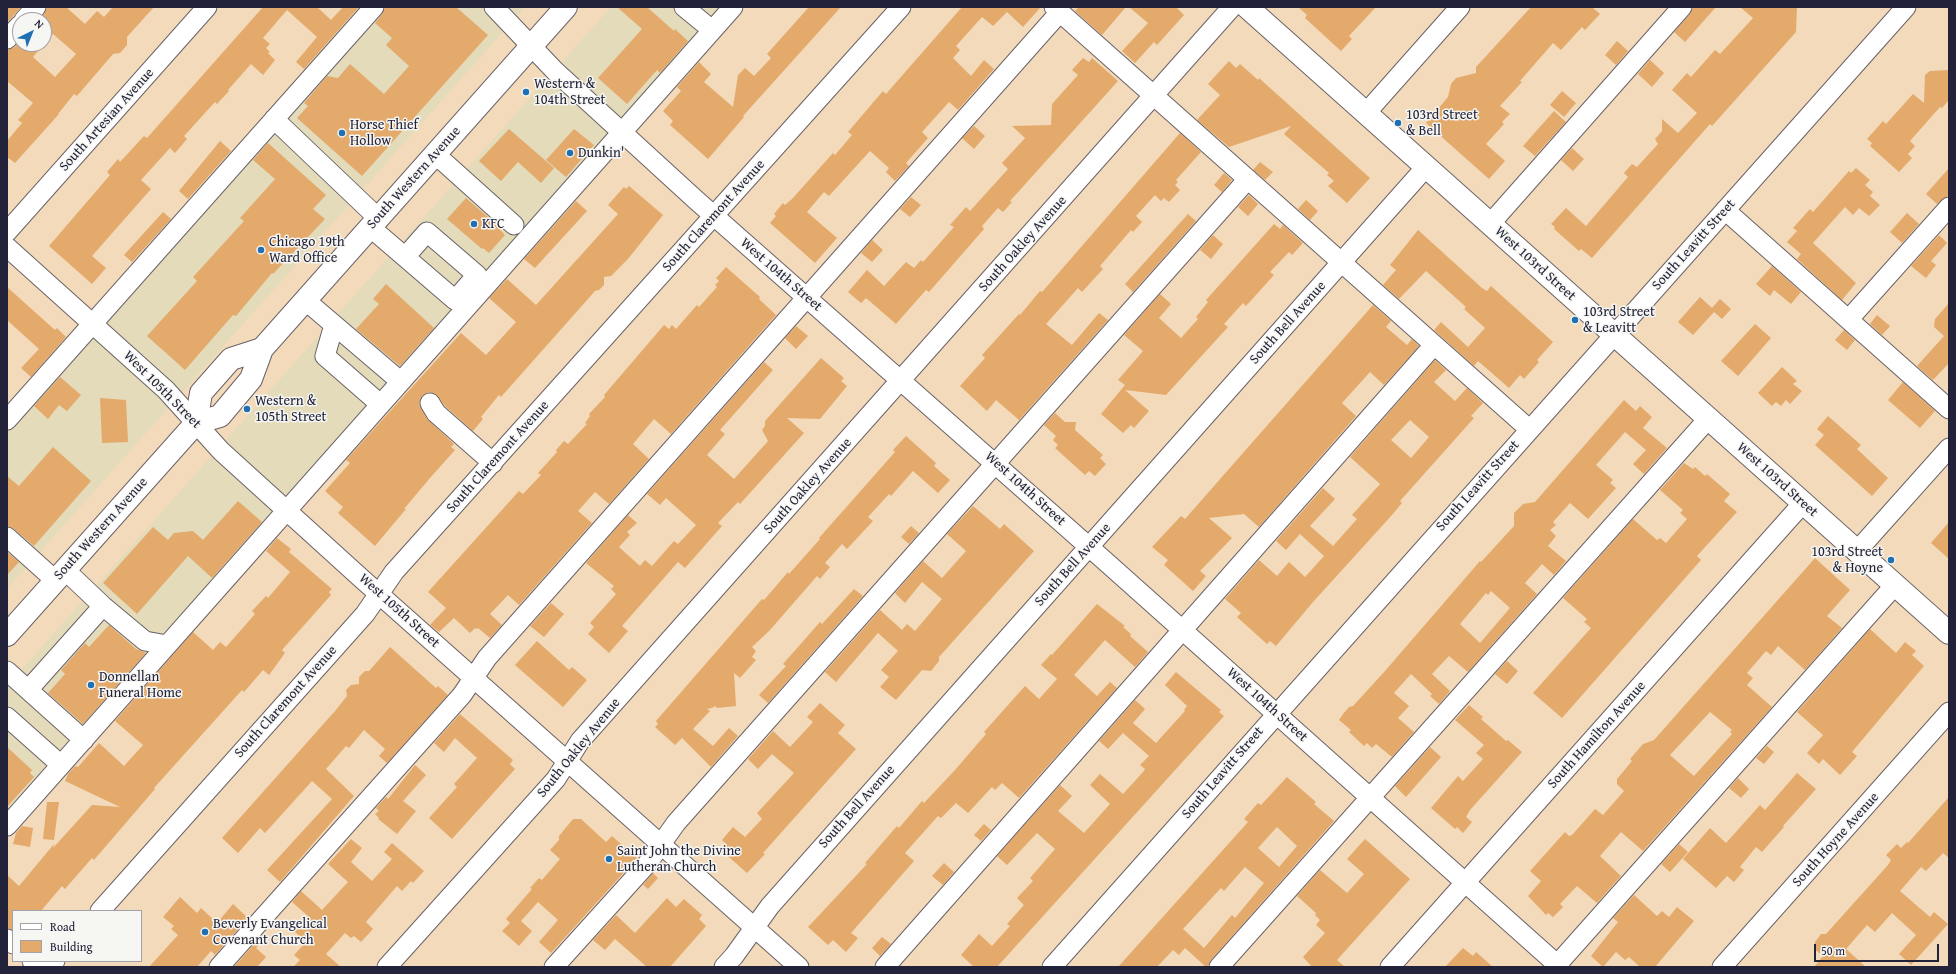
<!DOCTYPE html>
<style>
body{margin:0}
#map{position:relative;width:1956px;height:974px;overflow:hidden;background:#f2daba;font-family:"Gentium Book Plus",serif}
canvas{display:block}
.frame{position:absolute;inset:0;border:8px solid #22223b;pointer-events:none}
.legend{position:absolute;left:12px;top:910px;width:130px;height:52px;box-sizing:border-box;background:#f6f6f2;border:1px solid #a1a1a9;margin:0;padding:5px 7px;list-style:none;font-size:12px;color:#22223b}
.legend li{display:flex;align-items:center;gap:8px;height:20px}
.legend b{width:20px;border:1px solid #a1a1a9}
.north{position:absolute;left:12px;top:12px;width:40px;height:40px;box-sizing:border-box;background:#f6f6f2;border:1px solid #a1a1a9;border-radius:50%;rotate:43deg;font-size:11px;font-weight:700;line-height:16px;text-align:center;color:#22223b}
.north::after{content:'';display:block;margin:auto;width:14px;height:18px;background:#1f6fb2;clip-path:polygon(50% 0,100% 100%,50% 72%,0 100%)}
.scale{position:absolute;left:1814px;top:944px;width:125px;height:18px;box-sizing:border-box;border:2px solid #22223b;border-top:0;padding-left:5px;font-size:12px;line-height:14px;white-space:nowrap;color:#22223b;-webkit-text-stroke:3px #f6f6f2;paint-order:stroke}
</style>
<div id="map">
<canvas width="1956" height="974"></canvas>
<div class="frame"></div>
<ul class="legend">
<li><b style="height:5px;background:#fff"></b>Road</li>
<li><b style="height:11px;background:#e4aa6c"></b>Building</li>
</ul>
<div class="north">N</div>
<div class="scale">50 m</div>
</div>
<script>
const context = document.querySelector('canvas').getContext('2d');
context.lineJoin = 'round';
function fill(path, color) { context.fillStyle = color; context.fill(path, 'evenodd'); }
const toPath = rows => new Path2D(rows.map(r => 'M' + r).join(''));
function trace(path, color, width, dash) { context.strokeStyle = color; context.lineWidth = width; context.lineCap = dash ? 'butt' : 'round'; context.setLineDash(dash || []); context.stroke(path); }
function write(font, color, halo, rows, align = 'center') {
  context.font = font + ' "Gentium Book Plus",serif'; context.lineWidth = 3; context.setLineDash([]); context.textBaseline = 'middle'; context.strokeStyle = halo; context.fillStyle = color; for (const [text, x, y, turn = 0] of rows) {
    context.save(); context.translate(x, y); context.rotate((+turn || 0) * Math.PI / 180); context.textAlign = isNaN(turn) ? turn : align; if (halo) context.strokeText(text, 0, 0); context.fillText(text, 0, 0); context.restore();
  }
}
fill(toPath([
 [378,7,525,7,7,589,7,424],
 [611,7,725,7,7,821,7,686]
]), '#e3dbba');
fill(toPath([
 [7,7,21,7,7,23],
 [47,7,66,7,85,24,97,11,104,17,113,7,154,7,127,37,127,45,120,53,113,54,77,96,74,94,58,114,59,114,15,163,7,157,7,141,22,123,18,120,33,103,7,81,7,50,15,47,20,41,20,44,44,44,33,57,55,77,76,54,53,34,44,44,44,20,39,20,44,14],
 [263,7,317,7,331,20,343,7,359,7,304,69,296,62,317,37,287,10,263,38,270,44,266,48,270,52,268,53,275,60,263,75,251,64,228,90,229,91,217,104,215,102,184,136,187,139,175,153,170,148,141,180,151,189,92,256,106,268,92,284,49,246,110,175,107,172,118,159,120,162,144,136,147,138],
 [385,7,456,7,488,35,362,176,297,118,308,106,304,103,327,76,338,78,350,64,384,94,409,66,386,45,392,38,375,23,382,14],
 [617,7,647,7,674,31,675,29,688,41,660,73,657,70,627,104,598,78,642,29],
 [809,7,841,7,743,116,744,117,708,159,670,125,673,121,663,111,681,91,677,87,699,62,711,74,704,82,733,107,738,75,745,68,754,76,771,58,767,54],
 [962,7,1041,7,1023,27,1007,12,993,26,982,17,956,46,960,50,953,58,971,76,984,60,994,69,958,110,949,102,922,132,928,138,906,163,909,166,895,181,886,172,889,168,870,151,829,196,824,192,807,212,837,238,815,263,770,223,776,216,774,214,783,203,785,205,792,199,833,153,835,155,852,135,848,132,871,105,883,91,886,94],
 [1079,7,1126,7,1102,35,1075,11],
 [1129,7,1176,7,1184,15,1157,45,1154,42,1135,63,1122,51,1148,23],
 [1298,7,1376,7,1349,36,1352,39,1341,51,1305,18,1307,15],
 [1531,7,1592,7,1600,14,1585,30,1582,27,1561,50,1553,43,1520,81,1522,82,1500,106,1510,114,1502,122,1504,124,1486,144,1505,161,1489,179,1426,123,1448,97,1451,84,1456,78,1476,73,1476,67],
 [1693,7,1716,7,1685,42,1674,32,1690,14],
 [1740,7,1797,7,1796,32,1712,126,1710,124,1592,258,1581,249,1579,251,1554,229,1555,227,1551,224,1566,208,1586,226,1628,177,1624,173,1632,164,1637,167,1658,144,1655,139,1662,131,1662,119,1678,133,1697,113,1672,90,1687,73,1691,77,1715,50,1720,54,1753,18],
 [1617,41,1628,51,1616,65,1605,55],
 [1083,58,1089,62,1092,58,1118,81,1010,201,1012,202,1003,212,998,208,982,226,984,229,929,292,926,290,896,324,866,298,861,303,848,292,867,270,884,286,906,262,914,268,921,260,923,262,954,227,950,225,966,207,970,211,1008,169,1002,163,1025,138,1012,126,1051,125,1052,104,1078,75,1072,70],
 [1650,60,1664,73,1652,87,1638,74],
 [1229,61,1236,68,1240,64,1258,80,1259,78,1370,178,1347,203,1328,186,1334,181,1327,175,1329,173,1284,134,1291,126,1229,147,1197,120,1220,95,1208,84],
 [1949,70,1949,100,1942,108,1940,107,1910,141,1915,146,1908,154,1912,158,1899,172,1870,146,1872,143,1867,139,1883,121,1886,124,1913,94,1924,103,1925,75,1930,71],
 [1562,91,1576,103,1564,117,1550,105],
 [1554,111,1566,122,1535,156,1523,146],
 [974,126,985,136,974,149,962,138],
 [509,129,554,168,541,183,518,162,501,181,479,161],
 [574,129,594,145,566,177,546,160],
 [1180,133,1201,152,1176,180,1178,182,1175,185,1180,190,1169,202,1164,198,1161,201,1155,195,1136,216,1142,222,1133,232,1131,230,1100,266,1103,269,1082,292,1078,288,1046,324,1072,345,1099,313,1108,320,1019,420,996,400,987,411,960,386,985,358,982,355,1019,314,1020,315,1040,291,1042,292],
 [220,141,231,151,188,199,179,191],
 [268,143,326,195,313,209,325,219,273,274,272,273,236,316,233,315,185,370,147,336,197,281,193,277,244,221,240,218,275,179,253,160],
 [1572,148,1584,159,1573,171,1561,160],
 [1260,162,1273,172,1265,180,1253,170],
 [1856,168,1870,180,1865,185,1873,192,1870,196,1880,205,1869,216,1859,208,1853,215,1845,207,1813,243,1856,283,1842,300,1797,259,1801,254,1787,242,1797,231,1793,228,1810,209,1813,212,1849,171,1851,173],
 [1949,168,1949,195,1937,204,1926,194],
 [1224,173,1232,180,1222,192,1214,185],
 [629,186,663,215,628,259,611,276,604,277,604,285,599,290,595,291,501,397,499,395,481,417,483,419,473,431,445,406,436,394,429,392,421,397,419,404,427,419,454,444,451,447,455,450,430,478,404,509,406,509,375,546,338,513,343,507,325,491,350,463,346,460,461,333,486,355,516,322,489,298,507,279,536,305,618,214,608,205,624,187,626,189],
 [1249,195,1258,204,1248,216,1238,207],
 [911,197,921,205,910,217,900,209],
 [466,198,488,217,505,235,489,253,483,248,482,249,447,219],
 [1306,200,1318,211,1310,220,1298,209],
 [576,201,587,211,535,268,524,259],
 [163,212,171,219,132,262,124,255],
 [1907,213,1919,224,1902,243,1890,232],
 [1188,214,1196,221,1133,292,1125,284],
 [1274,224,1280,229,1283,225,1303,243,1292,255,1289,252,1270,272,1274,275,1246,306,1243,303,1224,324,1228,327,1166,395,1125,390,1149,411,1134,428,1131,425,1123,433,1101,414,1125,385,1118,380,1143,351,1124,335,1160,294,1171,304,1159,318,1181,338,1198,319,1196,317,1208,302,1206,300],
 [1418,230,1482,288,1487,291,1491,286,1553,342,1537,360,1539,362,1524,379,1520,375,1509,388,1478,361,1474,366,1434,330,1441,322,1468,347,1485,328,1464,309,1466,307,1426,271,1399,299,1383,285,1396,270,1390,265],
 [1213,235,1223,244,1211,259,1200,250],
 [1939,235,1947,243,1931,261,1936,265,1926,278,1911,266],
 [872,240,883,250,872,262,861,253],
 [1772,266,1801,292,1791,304,1774,290,1770,296,1756,284],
 [726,267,760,297,759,299,776,315,671,434,654,419,633,444,649,459,609,504,595,492,578,511,592,523,519,605,508,595,490,614,502,625,490,638,478,628,476,629,475,628,470,633,454,618,439,632,430,625,446,608,428,592,519,491,523,494,541,475,538,473,557,452,556,450,564,441,568,444,587,424,585,423,590,416,589,414,605,397,604,395,664,325,669,329,672,325,676,329,697,305,699,307,717,287,715,285,719,281,716,278],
 [386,284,434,328,400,366,356,329,379,304,373,299],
 [7,287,55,330,57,328,66,337,31,377,21,368,39,349,7,320],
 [1700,297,1712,308,1720,299,1731,309,1722,319,1714,312,1693,335,1678,322],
 [1949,303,1949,363,1933,380,1917,366,1944,336,1934,327,1935,319],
 [1373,305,1391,321,1386,327,1407,345,1412,339,1419,346,1384,385,1370,372,1342,403,1356,416,1259,527,1244,514,1209,518,1232,538,1200,571,1206,576,1193,591,1164,565,1168,560,1152,547,1181,516,1185,519],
 [1877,315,1890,326,1882,335,1870,324],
 [1755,324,1771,338,1738,376,1721,361],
 [796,326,808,336,796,349,785,338],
 [1844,330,1855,340,1847,350,1835,340],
 [821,358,844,378,841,381,847,386,820,419,787,418,804,433,740,504,738,502,718,523,722,526,685,568,678,562,622,626,628,631,609,653,588,634,594,627,590,623,616,594,611,589,614,586,586,563,628,515,637,523,627,532,630,535,619,547,640,566,645,560,652,566,674,541,678,544,696,525,666,498,660,505,647,494,764,362,773,370,720,430,725,434,707,455,734,479,768,441,762,430,765,426,765,421],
 [1435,360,1446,370,1434,382,1455,401,1467,388,1483,403,1471,416,1474,418,1400,501,1402,503,1392,515,1313,602,1276,646,1270,641,1267,644,1237,617,1241,613,1225,599,1259,560,1277,576,1289,562,1305,577,1324,556,1300,534,1286,550,1276,541,1323,488,1335,499,1310,526,1333,546,1357,519,1352,515,1380,484,1350,457],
 [1410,420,1429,437,1411,458,1391,440],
 [1782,367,1797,381,1793,384,1802,391,1790,404,1786,400,1781,406,1776,402,1772,406,1758,393],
 [60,377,81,395,67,411,59,405,48,419,34,406],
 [1903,382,1935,411,1920,428,1888,400],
 [100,398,126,400,128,442,102,443],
 [1624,400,1636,411,1640,406,1652,417,1643,428,1667,448,1644,474,1633,464,1646,450,1625,432,1596,465,1613,480,1610,483,1616,488,1588,519,1570,503,1553,522,1556,525,1550,530,1556,536,1548,546,1566,561,1554,575,1542,564,1525,583,1537,594,1468,672,1449,656,1432,674,1450,691,1439,704,1430,696,1432,694,1411,674,1394,693,1409,706,1398,718,1414,732,1392,757,1376,744,1372,748,1367,743,1364,746,1349,732,1351,730,1339,720,1343,714,1349,707,1353,706,1385,671,1480,561,1481,562,1514,526,1514,513,1523,504,1535,502],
 [1491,591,1510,608,1480,643,1460,624,1486,593,1488,595],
 [1055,413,1065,422,1076,422,1075,430,1103,455,1100,458,1106,464,1095,476,1089,471,1085,475,1055,448,1058,445,1053,440,1056,436,1044,425],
 [1828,416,1861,445,1857,449,1888,478,1872,496,1815,445,1824,435,1817,429],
 [906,436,936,463,934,466,950,480,938,493,913,471,891,496,889,494,868,517,873,521,847,549,842,544,825,563,830,567,820,579,817,576,770,630,752,647,756,651,752,657,756,660,740,678,734,673,736,706,717,708,715,706,712,708,707,709,710,711,693,729,713,746,729,728,738,736,711,767,682,738,675,745,655,727,658,724,656,721,762,599,764,600,788,572,789,574,820,539,819,538,895,452,893,450],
 [53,447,91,481,34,546,14,529,7,526,7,476,19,486],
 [1684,463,1693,469,1695,467,1705,476,1707,474,1730,494,1724,501,1737,512,1697,556,1701,560,1562,718,1533,693,1591,628,1584,622,1587,619,1563,598,1633,519,1657,540,1660,538,1666,543,1687,519,1680,513,1683,510,1660,490],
 [238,501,262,522,212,578,188,556,137,614,103,583,153,527,168,540,174,533,193,531,203,540],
 [973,506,1000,529,1004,524,1034,551,939,657,939,661,931,671,922,670,896,700,880,687,889,677,881,670,898,651,878,633,836,682,825,672,880,610,902,630,907,624,915,631,942,599,922,582,905,603,895,593,923,561,942,578,966,551,947,534],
 [1949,522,1949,559,1931,543],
 [911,526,919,533,909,544,901,537],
 [277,538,291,549,289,552,332,589,329,592,331,595,282,650,285,653,269,675,263,670,244,692,242,690,154,788,155,789,94,860,92,858,65,889,62,886,41,911,13,911,13,930,7,928,7,875,19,886,54,844,53,848,92,805,120,807,65,781,68,774,75,766,78,767,99,743,124,766,143,745,115,721,193,632,213,650,220,642,226,647,255,614,252,611,266,596,268,598,290,572,266,551],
 [7,552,19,562,7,575],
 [1815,558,1850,590,1827,616,1842,628,1805,670,1778,646,1771,655,1766,651,1747,673,1753,678,1747,685,1772,707,1643,851,1621,832,1600,856,1621,876,1597,903,1577,886,1560,904,1563,907,1553,917,1548,913,1546,915,1528,896,1541,881,1530,871,1565,832,1569,836,1572,835,1595,809,1603,815,1624,791,1617,784,1617,779,1632,761,1630,759,1643,744,1654,740],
 [1710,712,1732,730,1730,732,1732,734,1694,776,1670,755],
 [854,589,863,596,768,703,759,695,786,666,783,664,820,622,822,624],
 [551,603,564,614,544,637,530,626],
 [1097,604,1125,626,1123,627,1131,634,1130,636,1148,652,1135,667,1105,640,1074,675,1097,696,1110,682,1117,688,1019,798,1002,783,995,790,992,787,968,813,956,803,941,818,938,816,905,853,914,861,851,933,858,938,846,952,833,940,828,945,808,927,867,864,865,863,897,826,899,828,922,801,924,803,955,770,986,734,984,732,1025,686,1039,699,1057,679,1041,665,1051,654,1052,655],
 [109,625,136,649,146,653,83,724,48,693,65,674,61,670,85,643,89,647],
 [1870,629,1896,653,1905,642,1916,651,1912,655,1924,666,1852,752,1857,756,1840,775,1823,759,1819,764,1807,753,1823,735,1797,712],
 [537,641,569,670,572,667,587,680,563,707,515,665],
 [390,647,436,688,438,686,448,695,387,763,379,756,385,749,364,730,349,748,346,746,326,769,354,796,280,882,267,870,332,799,312,781,265,833,260,828,238,853,222,838,335,711,347,696,346,690,351,685,359,684,359,677,365,671,369,671],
 [1507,661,1518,671,1507,684,1495,674],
 [1176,672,1221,710,1219,712,1224,716,997,967,974,967,961,955,979,934,992,946,1010,926,1007,924,1024,905,1017,898,1033,881,1030,878,1055,849,1037,833,1007,865,997,856,1060,785,1072,796,1058,811,1084,833,1110,804,1090,785,1100,774,1123,794,1143,772,1145,769,1140,765,1149,756,1123,733,1108,749,1099,741,1135,700,1145,709,1133,723,1156,743,1185,711,1184,710,1187,706,1165,685],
 [820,703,845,725,838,733,856,749,763,853,765,854,747,873,722,851,727,845,722,840,733,827,745,837,762,819,757,813,794,773,772,754,758,769,748,759,773,731,790,747,813,722,807,717],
 [1469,705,1483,717,1481,719,1506,741,1508,740,1522,752,1470,810,1466,817,1472,822,1463,833,1457,827,1455,829,1431,808,1458,776,1463,781,1483,759,1476,753,1484,745,1455,720],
 [460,714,513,760,510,764,515,769,452,839,429,818,457,787,454,784,477,758,455,738,444,752,434,743],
 [1767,746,1774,752,1764,764,1756,758],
 [7,747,32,770,30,773,34,777,7,807],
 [1430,747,1441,757,1406,797,1395,786],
 [415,765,426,775,403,801,416,811,397,834,378,819,379,818,375,814,379,811,376,808,386,797,388,799],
 [1797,773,1816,789,1783,826,1784,827,1762,852,1756,847,1740,867,1744,870,1734,882,1727,876,1716,888,1683,859,1710,828,1726,843,1760,805,1765,810],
 [1287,777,1316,802,1314,804,1334,821,1211,960,1208,967,1206,967,1185,948,1179,955,1173,950,1157,967,1118,967,1248,822,1244,819,1258,803,1261,805],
 [1277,827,1297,846,1279,867,1258,848],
 [1245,867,1264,883,1235,918,1232,915,1204,948,1183,929,1221,888,1224,891],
 [1738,778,1749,789,1741,798,1729,788],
 [1949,797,1949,858,1943,853,1926,871,1921,867,1900,891,1930,917,1934,912,1948,924,1911,965,1899,954,1916,935,1892,913,1875,932,1867,925,1846,949,1866,967,1814,967,1823,956,1814,949,1815,942,1821,934,1826,934,1888,865,1891,860,1886,855,1897,844,1901,848,1907,842,1908,843],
 [47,802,59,802,54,840,43,839],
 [573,819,581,819,606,842,612,836,637,858,551,953,539,942,558,920,538,902,521,921,532,931,519,946,502,931,510,923,506,919,532,889,530,888,539,878,542,880,560,859,550,850,559,840,559,836],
 [984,824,991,830,981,841,974,835],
 [22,826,33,828,30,847,13,844,16,833],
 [351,839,362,848,351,862,372,881,392,859,384,852,392,843,424,871,413,883,411,881,402,891,397,886,366,922,373,929,361,942,354,936,351,938,345,933,326,954,341,967,293,967,300,960,294,955,306,942,294,931,308,916,292,902,301,891,322,910,348,882,328,864],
 [1365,839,1410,879,1337,960,1345,967,1312,967,1303,957,1325,933,1316,925,1320,920,1315,915,1316,913,1297,896,1320,870,1347,893,1364,874,1347,859],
 [1679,844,1688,852,1670,872,1661,864],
 [944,863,954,872,943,885,932,876],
 [653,873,658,878,648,889,643,885],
 [1634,895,1657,916,1662,911,1669,917,1677,907,1694,921,1655,967,1640,967,1629,957,1625,960,1616,952,1603,967,1591,956,1618,922,1613,918],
 [180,897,197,913,201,908,217,923,233,904,248,918,215,955,211,951,197,967,149,967,178,935,171,929,174,926,163,917],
 [667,898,676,907,684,899,702,915,699,919,706,926,670,967,647,967,615,939,605,950,593,940,616,915,635,933],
 [264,933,267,936,256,948,266,957,257,967,234,967],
 [882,937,891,944,880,956,872,948],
 [1463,948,1473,956,1476,952,1493,967,1445,967]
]), '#e4aa6c');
const minor = toPath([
 [494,7,555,71,696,200,1105,561,1560,967],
 [684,7,712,30],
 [1054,7,1529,429],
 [24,20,36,7],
 [7,39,20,25],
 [1366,113,1460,7],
 [274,119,378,218],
 [435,154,514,225],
 [1725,210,1949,409],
 [1490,224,1682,7],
 [370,227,405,257,455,300,477,275,427,232,405,257],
 [7,232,207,7],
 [7,247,166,390,221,451,362,579,799,967],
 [305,300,400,381],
 [1849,319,1949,207],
 [334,325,325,356,380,404],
 [430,403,436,413,493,463],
 [7,420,374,7],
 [7,537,56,581],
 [1857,551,1949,448],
 [65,570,103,606,145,641,167,645],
 [7,671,84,740],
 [28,690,103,606],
 [7,717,61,765],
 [7,826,733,7],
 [100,911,365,614,394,572,901,7],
 [7,939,13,944],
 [32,961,39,967],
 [50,967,55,961],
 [219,967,462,695,487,658,1060,12],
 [387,967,556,779,580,741,1232,7],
 [554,967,647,864,676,823,1248,179],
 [724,967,734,956,770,906,1426,167],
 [885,967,1434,345],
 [1052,967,1906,7],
 [1219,967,1708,419],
 [1390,967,1803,503],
 [1555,967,1895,585],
 [1722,967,1949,712]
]);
const major = toPath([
 [1247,7,1949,633],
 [196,423,201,393,231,359,262,349],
 [7,635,196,423,220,416,251,379,262,349,566,7]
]);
trace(minor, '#6b6267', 21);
trace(major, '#6b6267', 24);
trace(minor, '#fff', 19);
trace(major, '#fff', 22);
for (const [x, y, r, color] of [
 [526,92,4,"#1f6fb2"],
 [1398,123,4,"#1f6fb2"],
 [342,133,4,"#1f6fb2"],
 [570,153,4,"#1f6fb2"],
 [474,224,4,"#1f6fb2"],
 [261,250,4,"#1f6fb2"],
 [1575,320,4,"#1f6fb2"],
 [247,409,4,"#1f6fb2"],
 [1891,560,4,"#1f6fb2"],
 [91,685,4,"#1f6fb2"],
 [609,859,4,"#1f6fb2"],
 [205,932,4,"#1f6fb2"]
]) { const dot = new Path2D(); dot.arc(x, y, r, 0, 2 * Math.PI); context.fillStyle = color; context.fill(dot); trace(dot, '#f6f6f2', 1.5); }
write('14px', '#22223b', '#f6f6f2', [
 ["Western &",534,84],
 ["104th Street",534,100],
 ["103rd Street",1406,115],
 ["& Bell",1406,131],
 ["Horse Thief",350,125],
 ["Hollow",350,141],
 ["Dunkin'",578,153],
 ["KFC",482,224],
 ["Chicago 19th",269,242],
 ["Ward Office",269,258],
 ["103rd Street",1583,312],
 ["& Leavitt",1583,328],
 ["Western &",255,401],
 ["105th Street",255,417],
 ["103rd Street",1883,552,"right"],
 ["& Hoyne",1883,568,"right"],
 ["Donnellan",99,677],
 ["Funeral Home",99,693],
 ["Saint John the Divine",617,851],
 ["Lutheran Church",617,867],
 ["Beverly Evangelical",213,924],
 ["Covenant Church",213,940]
], 'left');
write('14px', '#22223b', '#f6f6f2', [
 ["South Artesian Avenue",107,120,-48],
 ["South Western Avenue",414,178,-48],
 ["South Claremont Avenue",714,216,-48],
 ["South Oakley Avenue",1023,244,-48],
 ["South Leavitt Street",1694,245,-48],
 ["West 103rd Street",1535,264,42],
 ["West 104th Street",781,275,41],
 ["South Bell Avenue",1288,323,-48],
 ["West 105th Street",162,390,45],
 ["South Claremont Avenue",498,457,-48],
 ["West 103rd Street",1777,480,42],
 ["South Oakley Avenue",808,486,-48],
 ["South Leavitt Street",1478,486,-48],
 ["West 104th Street",1025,489,42],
 ["South Western Avenue",101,529,-48],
 ["South Bell Avenue",1073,565,-48],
 ["West 105th Street",399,611,42],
 ["South Claremont Avenue",286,702,-48],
 ["West 104th Street",1267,705,42],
 ["South Hamilton Avenue",1597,735,-48],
 ["South Oakley Avenue",579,748,-51],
 ["South Leavitt Street",1223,773,-49],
 ["South Bell Avenue",857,807,-48],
 ["South Hoyne Avenue",1836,840,-48]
]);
</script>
